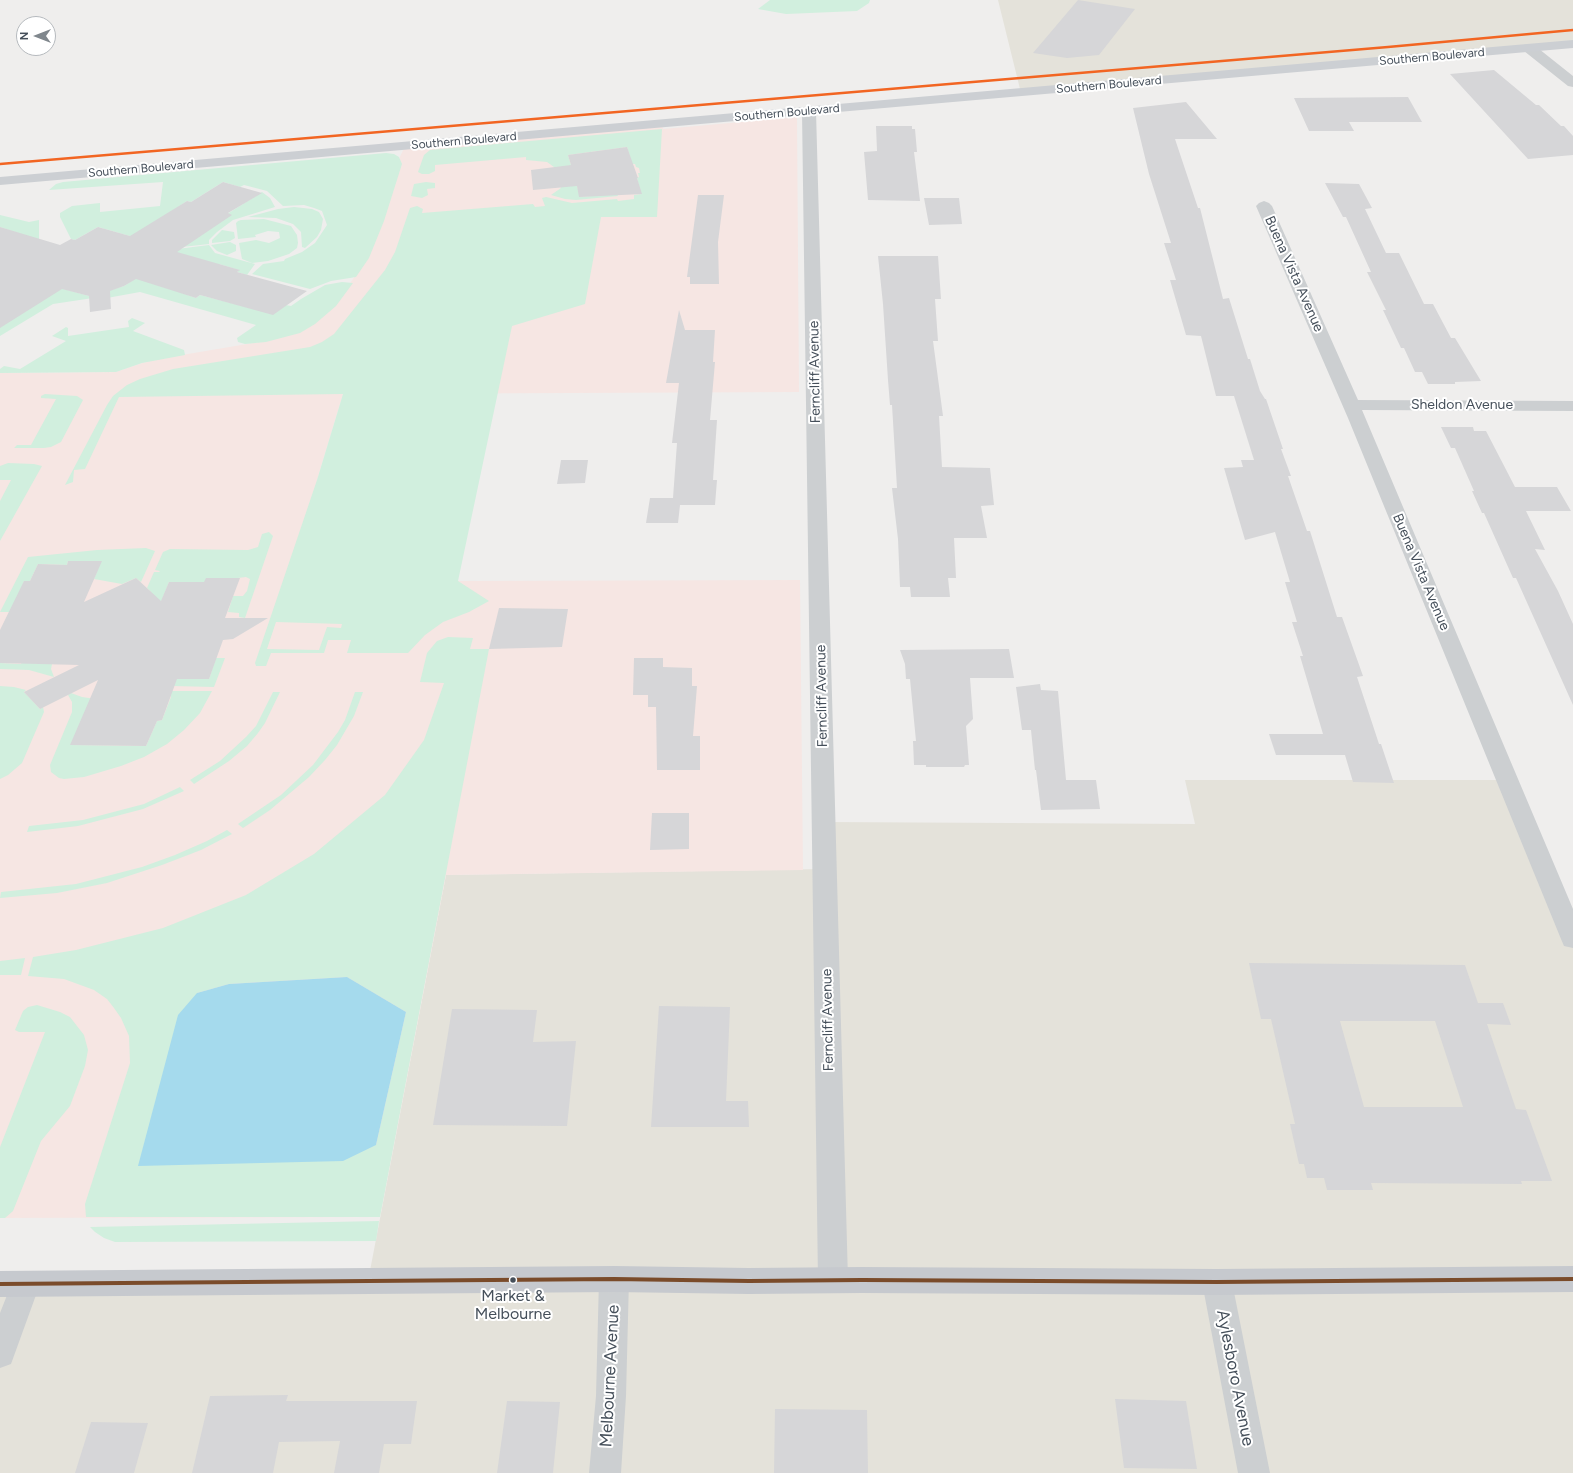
<!DOCTYPE html>
<style>
body{margin:0}
#map{position:relative;width:1573px;height:1473px;overflow:hidden;background:#efeeed;font-family:Figtree,sans-serif}
canvas{display:block}
.north{position:absolute;left:16px;top:16px;width:40px;height:40px;box-sizing:border-box;background:#fff;border:1px solid #b5b9bd;border-radius:50%;rotate:270deg;font-size:11px;font-weight:700;line-height:16px;text-align:center;color:#454f5a}
.north::after{content:'';display:block;margin:auto;width:14px;height:18px;background:#80878d;clip-path:polygon(50% 0,100% 100%,50% 72%,0 100%)}
</style>
<div id="map">
<canvas width="1573" height="1473"></canvas>
<div class="north">N</div>
</div>
<script>
const context = document.querySelector('canvas').getContext('2d');
context.lineJoin = 'round';
function fill(path, color) { context.fillStyle = color; context.fill(path, 'evenodd'); }
const toPath = rows => new Path2D(rows.map(r => 'M' + r).join(''));
function trace(path, color, width, dash) { context.strokeStyle = color; context.lineWidth = width; context.lineCap = dash ? 'butt' : 'round'; context.setLineDash(dash || []); context.stroke(path); }
function write(font, color, halo, rows, align = 'center') {
  context.font = font + ' Figtree,sans-serif'; context.lineWidth = 4; context.setLineDash([]); context.textBaseline = 'middle'; context.strokeStyle = halo; context.fillStyle = color; for (const [text, x, y, turn = 0] of rows) {
    context.save(); context.translate(x, y); context.rotate((+turn || 0) * Math.PI / 180); context.textAlign = isNaN(turn) ? turn : align; if (halo) context.strokeText(text, 0, 0); context.fillText(text, 0, 0); context.restore();
  }
}
fill(toPath([
 [998,0,1573,0,1573,44,1021,93],
 [1185,780,1508,780,1573,932,1573,1473,0,1473,0,1284,368,1281,446,875,825,869,824,822,1195,824]
]), '#e4e2da');
fill(toPath([
 [797,117,799,392,343,394,317,480,458,581,800,580,803,870,446,875,380,1217,0,1218,0,373,116,372,142,363,164,358,271,340,334,306,367,259,398,161,405,146,662,123,663,129]
]), '#f6e6e3');
fill(toPath([
 [770,0,870,0,869,3,857,11,786,14,758,9],
 [662,129,657,217,601,217,585,304,512,326,458,581,489,601,469,612,443,622,425,635,408,653,347,653,351,640,328,640,324,653,271,653,266,666,256,666,255,663,317,480,343,394,119,397,85,469,74,470,73,482,65,485,107,405,113,396,127,385,140,379,173,369,310,347,322,342,334,334,385,270,395,252,410,208,417,206,423,209,422,213,533,204,535,207,545,206,542,198,546,197,572,203,617,199,618,201,634,199,634,195,641,194,637,178,639,177,638,173,640,173,639,168,636,167,635,164,632,164,627,147,568,155,571,165,557,173,554,167,547,162,526,160,526,157,435,165,435,171,429,174,422,174,418,172,424,155,430,150],
 [276,622,342,624,341,628,327,627,319,650,267,649],
 [386,153,394,154,399,157,402,164,384,221,369,258,356,277,331,281,310,289,252,274,263,264,284,261,285,259,302,252,315,243,327,225,322,211,314,208,304,205,283,206,267,191,244,185,240,187,223,182,191,202,187,201,133,237,98,227,75,240,71,239,60,217,60,213,72,206,100,203,100,212,160,206,163,182,49,190,56,184,63,182],
 [557,181,577,186,580,197,617,194,618,196,576,200,565,199,551,195,561,188],
 [426,182,435,183,435,188,427,189,428,195,422,198,411,196,414,184],
 [262,192,270,198,275,207,233,220,217,232,209,240,209,244,173,248],
 [294,207,312,209,319,212,323,219,321,230,317,237,305,248,302,247,301,232,293,224,276,218,248,217,278,209],
 [0,215,29,222,39,220,39,240,0,227],
 [264,219,291,226,297,235,298,243,297,248,289,254,268,261,252,263,242,259,239,243,256,240,269,243,280,238,279,232,268,231,255,235,256,237,238,239,236,223,238,221,241,220],
 [222,230,234,232,235,238,230,241,212,243,212,240],
 [230,242,236,245,236,251,227,255,217,251,211,245],
 [209,245,215,253,255,264,247,275,237,272,239,270,219,264,214,266,169,250],
 [138,277,196,298,200,295,273,314,286,305,291,306,301,299,325,285,342,282,353,283,336,306,315,324,300,333,266,342,245,344,238,342,237,338,256,325,140,292,107,298,107,291,124,286],
 [60,288,93,297,93,298,53,304,0,336,0,325],
 [132,318,145,323,133,331,184,350,185,355,142,363,116,372,0,373,0,369,4,366,20,369,66,341,52,336,66,327,68,328,68,336,129,327,128,321],
 [45,394,77,396,83,400,61,442,51,447,44,448,14,448,17,445,31,445,56,399,41,398,41,396],
 [8,463,34,464,42,466,0,541,0,501,11,480,0,480,0,466],
 [269,532,273,536,245,618,239,617,239,613,228,612,233,596,243,596,247,591,250,579,246,577,204,582,169,582,161,602,161,615,151,592,147,588,154,572,159,572,160,571,155,570,163,552,170,549,248,550,258,547,262,534],
 [146,548,155,551,141,582,136,578,122,584,94,579,101,561,68,561,67,565,38,564,30,581,24,581,14,612,0,612,28,557,97,550],
 [448,637,473,638,470,649,489,649,380,1217,86,1217,85,1204,130,1063,129,1036,121,1018,114,1008,107,999,94,990,64,979,28,976,33,957,76,950,163,928,246,895,314,854,385,795,424,740,444,683,420,682,427,653,437,641],
 [347,977,406,1012,376,1145,197,993,229,984],
 [216,658,225,658,214,687,172,686,175,679,209,679],
 [23,659,53,659,51,669,54,677,29,670,0,669,0,663,21,664],
 [0,686,14,687,26,690,24,692,40,709,43,707,44,712,22,763,8,775,0,779],
 [170,691,212,691,200,713,184,730,167,744,144,757,121,766,84,777,64,779,59,778,51,772,50,765,72,712,72,702,68,695,71,693,82,697,96,699,71,745,146,746,157,721,162,720,171,697],
 [273,692,280,692,265,723,258,733,247,746,229,761,194,784,190,780,220,761,246,737,256,726],
 [355,692,363,692,354,716,337,745,325,760,309,777,270,810,243,828,238,824,281,795,313,765,338,732,345,720],
 [180,787,184,791,143,809,78,826,27,832,29,826,83,820,144,804],
 [227,830,232,834,201,850,162,865,107,883,57,893,0,898,1,892,76,884,142,867,175,855,207,841],
 [25,958,21,975,0,975,0,961],
 [37,1005,60,1012,70,1017,84,1035,88,1050,85,1066,70,1106,41,1141,13,1211,5,1218,0,1218,0,1147,45,1032,19,1032,15,1030,23,1011,28,1007],
 [379,1221,376,1241,115,1242,104,1238,95,1232,90,1227]
]), '#d1efde');
fill(toPath([
 [347,977,406,1012,376,1145,343,1161,138,1166,178,1015,197,993,229,984]
]), '#a5daed');
fill(toPath([
 [1078,0,1135,9,1099,55,1067,58,1033,53],
 [1494,70,1536,105,1539,105,1561,126,1564,126,1573,136,1573,155,1528,159,1450,74],
 [1408,97,1422,122,1349,122,1354,131,1309,131,1294,98],
 [1186,102,1217,139,1175,139,1198,208,1200,208,1223,299,1229,298,1248,359,1250,359,1260,391,1265,399,1266,399,1283,449,1281,449,1291,476,1288,476,1307,531,1310,531,1337,617,1342,617,1363,676,1357,677,1379,744,1381,744,1394,783,1353,782,1345,755,1276,755,1269,734,1323,734,1300,656,1303,656,1292,622,1297,622,1285,582,1290,582,1275,532,1245,540,1224,468,1243,467,1241,460,1254,460,1234,396,1216,396,1201,336,1186,335,1170,280,1176,280,1164,243,1171,243,1149,174,1133,108],
 [876,126,912,126,912,129,915,129,917,152,914,152,920,201,868,200,864,152,877,151],
 [627,147,638,178,637,178,642,194,579,197,577,186,533,190,531,170,571,165,568,155],
 [223,182,262,193,228,213,232,215,177,252,240,270,237,272,307,291,273,315,200,295,196,298,136,279,124,286,110,291,111,309,90,312,89,296,62,289,0,328,0,227,60,245,71,239,75,240,98,227,130,236,187,201,191,202],
 [1325,183,1359,184,1372,208,1365,209,1386,253,1399,253,1424,304,1433,304,1451,338,1455,338,1481,381,1455,382,1455,384,1428,384,1422,372,1415,372,1404,348,1401,348,1383,310,1386,310,1367,272,1371,272,1346,217,1343,217],
 [698,195,724,195,718,242,719,284,690,284,690,277,687,277],
 [924,198,959,198,962,224,929,225],
 [878,256,938,256,941,299,935,299,938,341,933,341,943,416,939,416,942,467,990,468,994,505,981,506,987,538,954,538,956,578,948,578,950,597,911,597,910,587,900,587,898,539,892,488,897,488,892,405,890,405,888,380,883,304],
 [679,310,685,330,715,330,713,362,715,362,710,420,717,420,713,480,717,480,715,505,680,505,678,523,646,523,650,498,673,498,677,443,672,443,679,383,666,383],
 [1441,427,1473,427,1474,431,1486,431,1515,487,1557,487,1571,511,1526,511,1545,550,1535,549,1558,591,1573,624,1573,705,1516,578,1513,578,1484,513,1482,513,1472,491,1474,491,1455,448,1451,448],
 [561,460,588,460,585,483,557,484],
 [68,561,102,561,84,602,136,578,161,601,169,582,204,582,206,578,240,578,225,618,268,618,233,639,223,640,209,679,177,679,162,720,157,721,146,746,70,745,98,680,40,709,24,692,79,665,0,663,0,630,24,581,30,581,38,564,67,565],
 [499,608,568,609,562,647,489,649],
 [1009,649,1014,678,970,678,973,719,966,726,969,765,965,765,964,767,926,767,926,765,914,765,913,741,916,741,910,679,906,679,905,664,900,650],
 [634,658,663,658,663,667,692,668,692,686,697,686,693,736,700,736,700,770,657,770,656,707,648,707,648,695,633,695],
 [1040,684,1041,690,1058,691,1066,780,1096,780,1100,809,1041,810,1036,770,1035,770,1031,730,1022,730,1016,687],
 [652,813,689,813,689,849,650,850],
 [1249,963,1465,965,1478,1003,1503,1003,1511,1025,1487,1024,1516,1109,1526,1110,1552,1181,1521,1181,1522,1184,1371,1183,1373,1190,1327,1190,1324,1178,1307,1178,1304,1164,1299,1164,1290,1124,1295,1124,1271,1019,1261,1019],
 [1340,1021,1435,1021,1463,1107,1364,1107],
 [659,1006,730,1007,726,1101,748,1101,749,1127,651,1127],
 [452,1009,537,1010,533,1042,576,1041,567,1126,433,1125],
 [288,1395,286,1401,417,1401,411,1444,384,1444,379,1473,334,1473,340,1441,279,1442,273,1473,192,1473,210,1396],
 [1115,1399,1186,1401,1197,1469,1124,1468],
 [507,1401,560,1402,553,1473,497,1473],
 [775,1409,867,1410,868,1473,774,1473],
 [91,1422,148,1423,134,1473,75,1473]
]), '#d6d6d8');
fill(toPath([
 [1529,44,1534,45,1573,76,1573,87,1568,86,1524,51,1523,48,1524,45,1529,44],
 [809,107,814,108,816,111,848,1280,843,1289,833,1293,823,1289,818,1280,802,111,804,108,809,107],
 [1264,201,1269,203,1272,206,1358,400,1573,401,1573,411,1362,410,1573,909,1573,948,1564,946,1561,939,1348,418,1256,206,1259,203,1264,201],
 [614,1266,624,1270,629,1279,626,1396,621,1473,589,1473,596,1396,599,1279,604,1270,614,1266],
 [1217,1269,1227,1273,1232,1282,1270,1473,1238,1473,1202,1282,1207,1273,1217,1269],
 [25,1271,35,1275,40,1284,11,1364,0,1368,0,1313,15,1275,25,1271]
]), '#cccfd1');
fill(toPath([
 [1573,40,1573,48,0,185,0,177,1573,40]
]), '#cccfd3');
fill(toPath([
 [614,1266,749,1268,862,1267,1217,1269,1573,1266,1573,1292,1217,1295,862,1293,749,1294,614,1292,0,1297,0,1271,614,1266]
]), '#c6c9ce');
trace(toPath([
 [0,1284,614,1279,749,1281,862,1280,1217,1282,1573,1279]
]), '#7a4b2a', 4);
trace(toPath([
 [0,164,1388,47,1573,30]
]), '#f26522', 2.5);
for (const [x, y, r, color] of [
 [513,1280,3.5,"#454f5a"]
]) { const dot = new Path2D(); dot.arc(x, y, r, 0, 2 * Math.PI); context.fillStyle = color; context.fill(dot); trace(dot, '#fff', 1.5); }
write('12px', '#454f5a', '#fff', [
 ["Southern Boulevard",1432,57,-5],
 ["Southern Boulevard",1109,85,-5],
 ["Southern Boulevard",787,113,-5],
 ["Southern Boulevard",464,141,-5],
 ["Southern Boulevard",141,169,-5]
]);
write('14px', '#454f5a', '#fff', [
 ["Buena Vista Avenue",1294,274,66],
 ["Ferncliff Avenue",815,372,-91],
 ["Sheldon Avenue",1462,405],
 ["Buena Vista Avenue",1421,572,67],
 ["Ferncliff Avenue",822,696,-91],
 ["Ferncliff Avenue",828,1020,-91]
]);
write('16px', '#454f5a', '#fff', [
 ["Market &",513,1296],
 ["Melbourne",513,1314]
]);
write('17px', '#454f5a', '#fff', [
 ["Melbourne Avenue",610,1376,-87],
 ["Aylesboro Avenue",1235,1378,79]
]);
</script>
